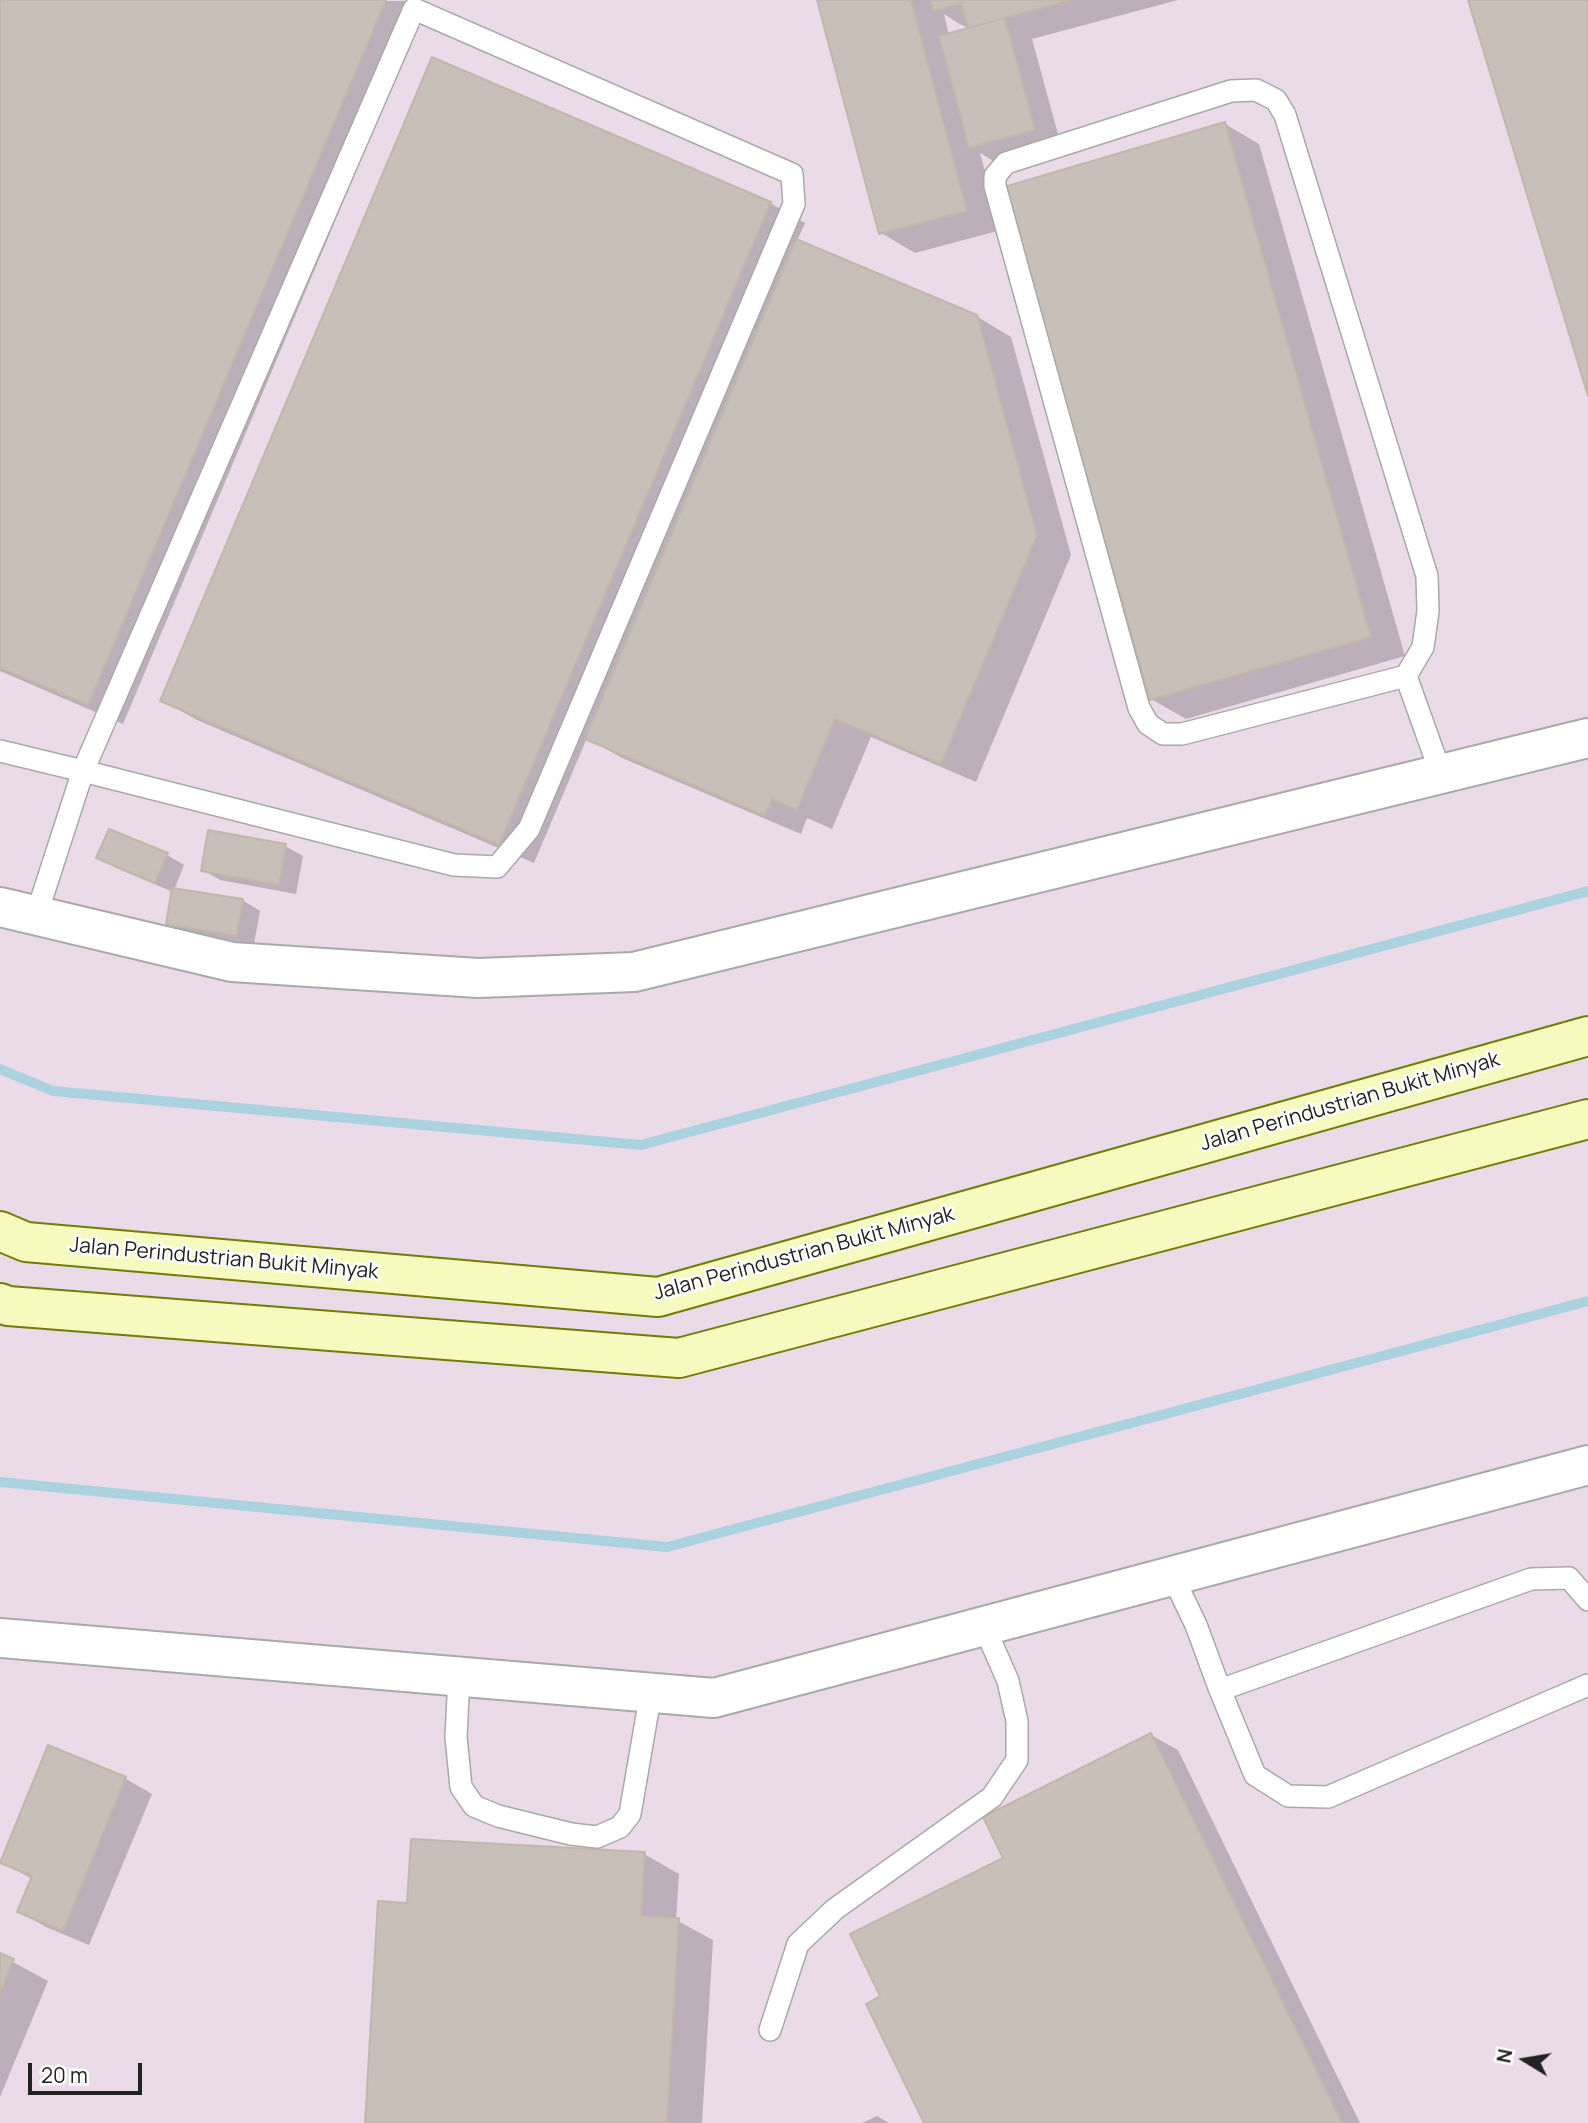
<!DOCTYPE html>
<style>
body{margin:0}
#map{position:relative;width:1588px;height:2123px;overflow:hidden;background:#f2efe9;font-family:Manrope,sans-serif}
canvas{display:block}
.north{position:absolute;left:1490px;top:2025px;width:70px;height:70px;-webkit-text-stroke:5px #fff;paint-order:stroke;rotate:281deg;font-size:19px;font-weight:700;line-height:28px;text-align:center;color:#222}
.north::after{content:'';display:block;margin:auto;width:24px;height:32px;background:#222;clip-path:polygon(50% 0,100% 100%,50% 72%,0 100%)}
.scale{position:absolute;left:28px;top:2063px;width:114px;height:32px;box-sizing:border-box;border:4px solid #222;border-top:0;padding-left:9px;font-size:21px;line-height:24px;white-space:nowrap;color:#222;-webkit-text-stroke:5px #fff;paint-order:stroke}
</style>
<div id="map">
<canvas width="1588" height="2123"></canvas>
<div class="north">N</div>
<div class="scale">20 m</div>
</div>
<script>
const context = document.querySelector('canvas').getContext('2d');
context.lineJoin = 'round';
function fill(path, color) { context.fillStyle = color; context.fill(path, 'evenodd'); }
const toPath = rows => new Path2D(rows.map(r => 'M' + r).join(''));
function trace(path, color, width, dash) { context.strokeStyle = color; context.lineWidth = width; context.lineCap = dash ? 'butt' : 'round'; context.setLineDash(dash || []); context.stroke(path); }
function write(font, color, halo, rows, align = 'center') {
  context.font = font + ' Manrope,sans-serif'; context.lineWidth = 5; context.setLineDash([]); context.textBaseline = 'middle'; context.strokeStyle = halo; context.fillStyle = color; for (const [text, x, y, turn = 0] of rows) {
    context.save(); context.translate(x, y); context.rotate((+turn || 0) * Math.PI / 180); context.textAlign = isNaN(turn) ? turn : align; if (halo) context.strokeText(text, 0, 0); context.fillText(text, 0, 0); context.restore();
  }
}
fill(toPath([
 [0,0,1588,0,1588,2123,0,2123]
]), '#ebdbe8');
fill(toPath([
 [0,0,428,1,123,724,0,671],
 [819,0,1178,0,1032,39,1061,145,997,163,980,153,1001,230,915,253,881,233],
 [944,14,958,23,970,29,949,35],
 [1225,124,1259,144,1405,656,1186,719,1151,699],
 [770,203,805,223,797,241,976,316,1011,337,1071,555,976,782,871,737,832,829,807,818,801,834,622,758,587,738,534,863,197,720,162,700],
 [285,846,303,856,296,894,220,880,203,870],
 [167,855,184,865,174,890,242,900,260,911,254,944,186,934,168,923,173,892,116,868,99,857],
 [1151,1735,1178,1750,1360,2123,926,2123,883,1997,1005,1859],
 [49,1747,126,1779,152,1794,89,1945,46,1927,19,1911,32,1879,2,1862],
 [644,1854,679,1874,676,1920,713,1940,702,2123,367,2123,409,1904],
 [0,1955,48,1981,0,2097],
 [877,2116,889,2123,862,2123]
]), '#0003');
trace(toPath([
 [0,1069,53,1091,641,1145,1588,891],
 [0,1482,667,1547,1588,1301]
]), '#aad3df', 10);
const building = toPath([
 [0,0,386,0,88,705,0,668,0,0],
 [817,0,911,0,967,211,879,234,817,0],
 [931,0,1071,0,968,28,961,3,933,11,931,0],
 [1468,0,1588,0,1588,396,1468,0],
 [1005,18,1035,130,969,148,939,36,1005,18],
 [432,57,771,202,499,845,160,701,432,57],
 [1225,122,1371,637,1150,700,1004,187,1225,122],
 [796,239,977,315,1037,535,941,764,835,719,797,810,772,799,765,816,585,739,796,239],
 [109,829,168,853,155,883,96,858,109,829],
 [208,830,286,844,279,885,201,871,208,830],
 [172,888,243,899,237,936,166,924,172,888],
 [1151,1733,1342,2123,924,2123,866,2004,880,1996,850,1934,1003,1858,983,1817,1151,1733],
 [48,1745,126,1777,63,1931,17,1912,32,1876,0,1863,48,1745],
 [411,1839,645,1852,641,1916,679,1918,667,2123,365,2123,378,1901,407,1903,411,1839],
 [0,1953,14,1959,0,1993,0,1953]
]);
fill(building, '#c7bfb8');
trace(building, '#c4b6ab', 2);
const lane = toPath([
 [1256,90,1276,100,1285,115,1427,576,1428,611,1423,647,1406,676,1182,734,1163,734,1148,724,1139,708,995,186,995,176,1006,163,1231,91,1256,90],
 [1406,676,1441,774],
 [0,751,83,771,454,865,497,867,529,829,794,204,792,174,414,9,83,771,36,916],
 [1172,1575,1196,1625,1220,1690,1255,1775,1288,1796,1328,1797,1588,1685],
 [459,1676,456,1737,461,1787,474,1806,498,1816,571,1834,597,1837,620,1827,630,1814,651,1692],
 [1220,1690,1531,1579,1569,1578,1588,1600],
 [770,2030,798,1944,835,1909,992,1797,1017,1760,1017,1721,1008,1681,984,1626]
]);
const street = toPath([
 [0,907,232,962,478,978,634,972,1588,738],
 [0,1638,714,1698,1588,1465]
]);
const secondary = toPath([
 [0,1231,26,1242,658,1297,1588,1036],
 [0,1303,8,1306,679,1358,1588,1119]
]);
trace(lane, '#a9a9a9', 24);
trace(street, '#a9a9a9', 42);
trace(secondary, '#707d05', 42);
trace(lane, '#fff', 21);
trace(street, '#fff', 38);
trace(secondary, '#f7fabf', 38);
write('21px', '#222', '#fff', [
 ["Jalan Perindustrian Bukit Minyak",1350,1102,-16],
 ["Jalan Perindustrian Bukit Minyak",804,1254,-15],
 ["Jalan Perindustrian Bukit Minyak",224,1259,5]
]);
</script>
